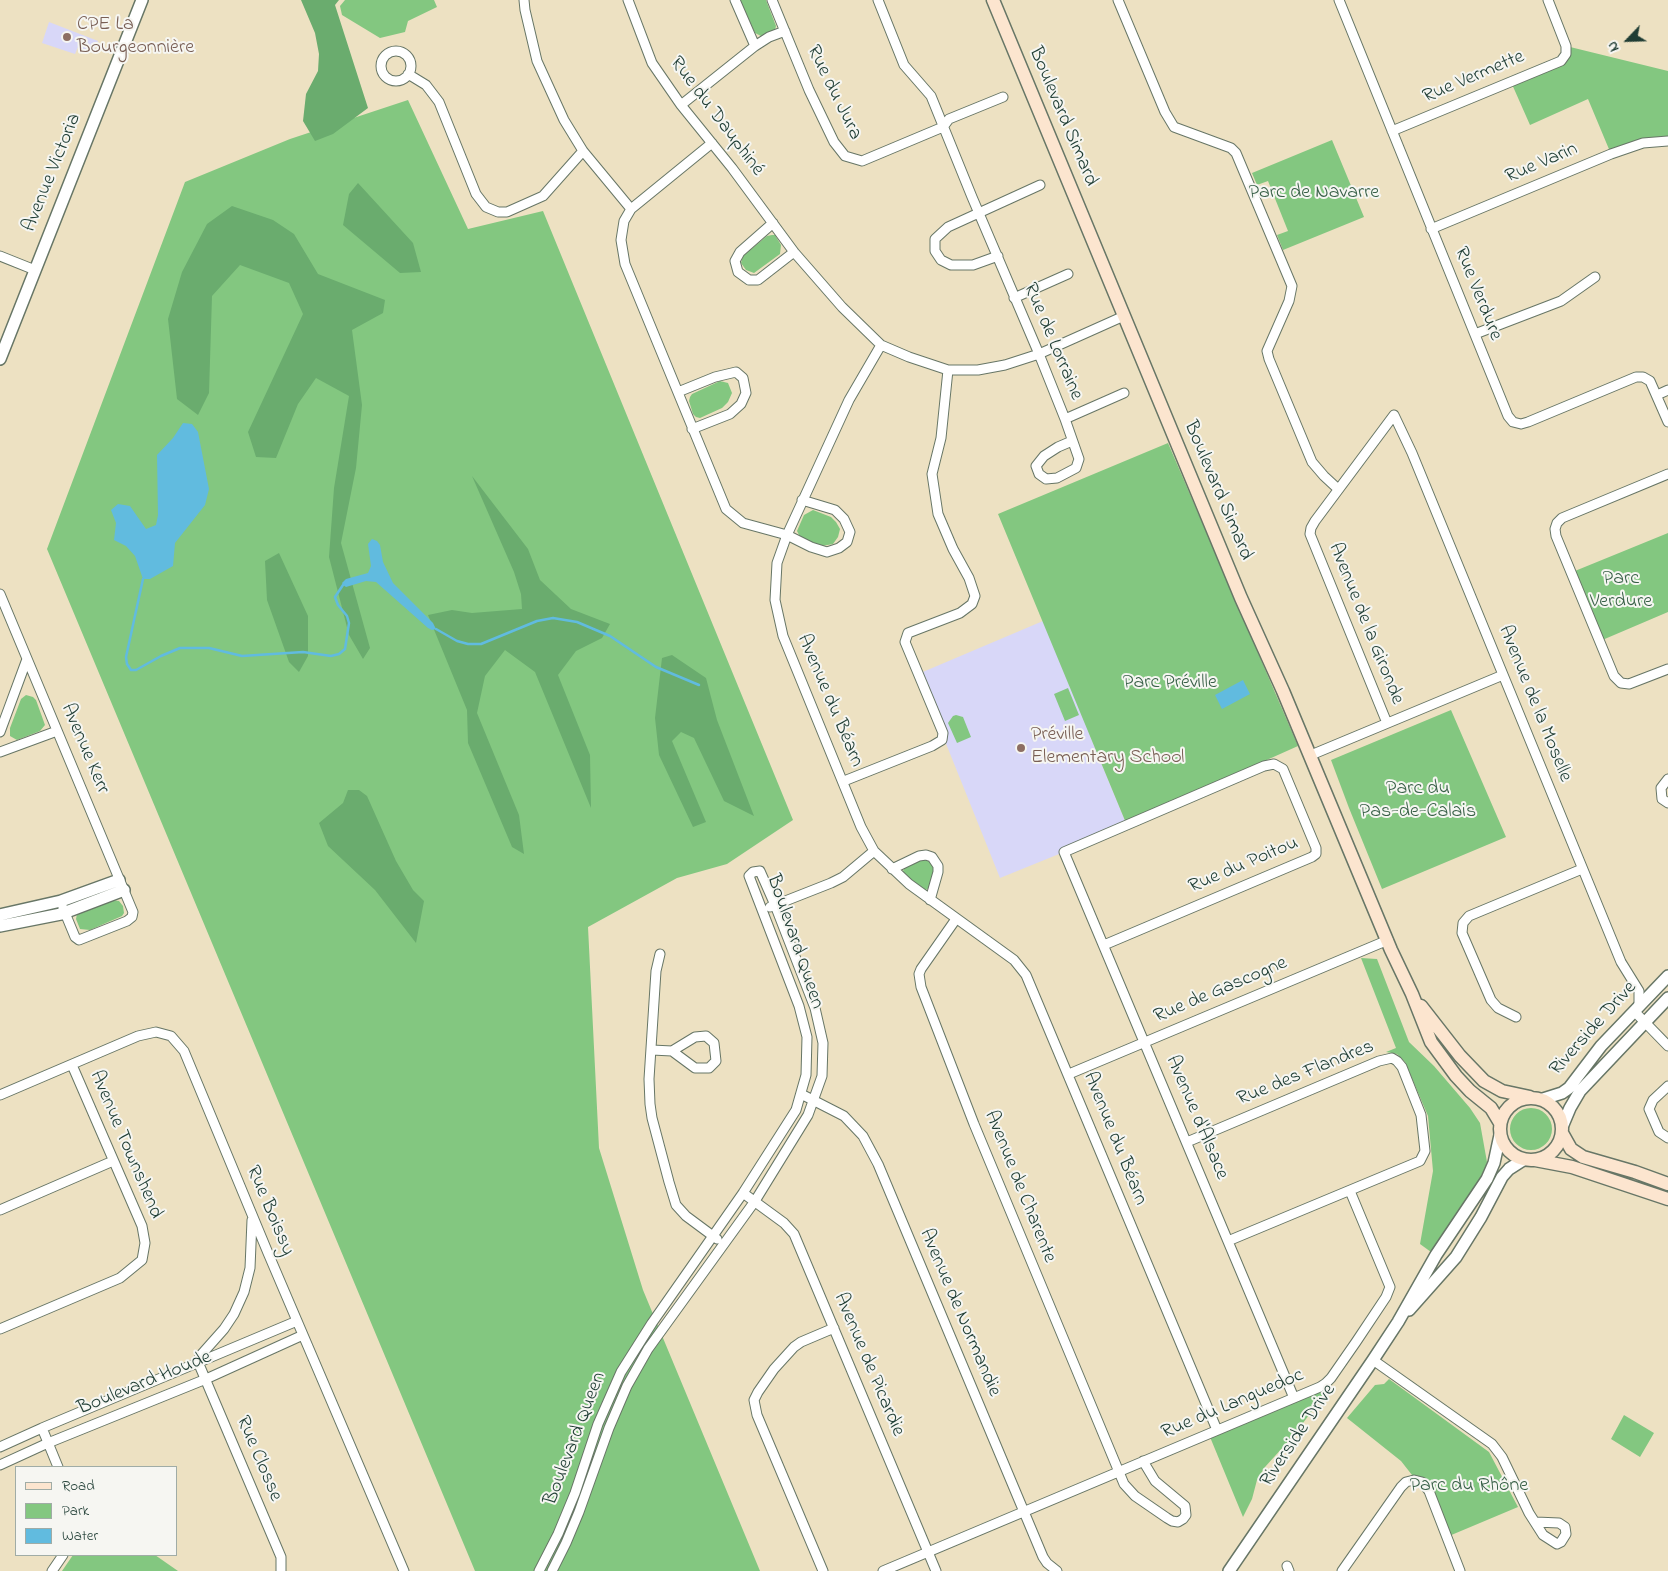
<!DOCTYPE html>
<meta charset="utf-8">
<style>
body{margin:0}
#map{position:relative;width:1668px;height:1571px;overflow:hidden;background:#ede1c2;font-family:"Indie Flower",sans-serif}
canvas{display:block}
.legend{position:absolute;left:15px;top:1466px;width:162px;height:90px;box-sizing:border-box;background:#f6f6f2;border:1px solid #a0aca6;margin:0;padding:6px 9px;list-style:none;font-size:15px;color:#1f3d34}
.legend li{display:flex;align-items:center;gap:10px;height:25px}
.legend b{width:25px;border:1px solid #a0aca6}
.north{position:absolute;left:1603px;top:15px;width:50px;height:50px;-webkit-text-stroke:4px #f6f6f2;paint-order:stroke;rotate:246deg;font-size:14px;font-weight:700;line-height:20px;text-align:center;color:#1f3d34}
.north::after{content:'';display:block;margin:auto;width:18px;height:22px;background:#1f3d34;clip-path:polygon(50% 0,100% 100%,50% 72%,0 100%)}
</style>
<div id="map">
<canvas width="1668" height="1571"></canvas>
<ul class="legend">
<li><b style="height:6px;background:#fce5cf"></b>Road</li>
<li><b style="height:14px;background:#83c780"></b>Park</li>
<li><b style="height:14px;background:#61bbdf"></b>Water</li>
</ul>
<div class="north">N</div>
</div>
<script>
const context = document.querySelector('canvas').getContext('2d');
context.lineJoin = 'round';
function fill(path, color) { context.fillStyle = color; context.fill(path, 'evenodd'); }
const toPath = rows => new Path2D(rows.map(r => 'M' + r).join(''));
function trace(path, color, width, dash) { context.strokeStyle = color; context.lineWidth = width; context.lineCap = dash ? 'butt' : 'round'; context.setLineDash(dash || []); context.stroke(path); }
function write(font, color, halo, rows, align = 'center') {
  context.font = font + ' "Indie Flower",sans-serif'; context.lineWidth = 4; context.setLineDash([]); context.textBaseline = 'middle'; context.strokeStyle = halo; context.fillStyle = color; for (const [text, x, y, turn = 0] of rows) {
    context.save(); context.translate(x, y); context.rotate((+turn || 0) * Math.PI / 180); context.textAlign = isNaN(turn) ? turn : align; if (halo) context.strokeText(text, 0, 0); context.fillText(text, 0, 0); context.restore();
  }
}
fill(toPath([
 [49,22,98,41,93,53,78,47,75,54,42,43],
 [1043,621,1126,823,1064,852,1000,878,918,674]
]), '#d8d7f8');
fill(toPath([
 [345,0,434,0,437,7,408,21,405,32,380,38,342,15,340,6],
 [740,0,766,0,776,26,775,30,763,37,755,33],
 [1566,46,1668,71,1668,141,1611,154,1588,99,1530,125,1511,82,1561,61],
 [408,100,468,229,543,211,793,820,727,864,677,878,588,927,599,1148,643,1290,760,1571,475,1571,47,549,185,182,290,139],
 [1332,140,1364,217,1283,250,1277,235,1288,231,1268,181,1257,185,1252,173],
 [772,235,775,235,781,245,780,254,754,273,746,270,741,263,743,256,767,236],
 [720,381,728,383,732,393,728,402,722,408,700,418,696,417,693,414,689,401,690,397,692,394],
 [1168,443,1298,746,1126,823,998,514],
 [813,510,831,517,836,522,840,529,838,537,833,544,822,546,804,539,799,535,797,531,804,515],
 [1668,533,1668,612,1600,641,1570,573],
 [1068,688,1079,715,1065,721,1054,694],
 [26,695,33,697,36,700,45,725,40,731,17,740,10,736,10,728,21,699],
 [1451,710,1506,837,1382,889,1349,808,1331,760],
 [956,715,963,717,971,737,957,743,948,723,953,716],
 [924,858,929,860,933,864,934,872,930,887,926,890,922,889,903,874,903,871,905,867],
 [112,900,119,901,123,906,124,913,122,916,90,930,80,929,76,919,77,914],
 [1361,958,1377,959,1409,1042,1434,1066,1470,1108,1480,1123,1487,1162,1486,1166,1479,1180,1431,1252,1420,1244,1433,1171,1428,1116,1405,1062,1397,1054,1386,1052,1396,1048],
 '1510 1129a21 21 0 1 1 42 0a21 21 0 1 1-42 0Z',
 [1389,1379,1489,1452,1518,1507,1449,1536,1431,1487,1425,1478,1412,1475,1401,1461,1347,1418,1375,1385,1384,1384],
 [1330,1387,1294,1435,1265,1467,1257,1480,1252,1499,1243,1517,1210,1437],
 [1624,1415,1654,1433,1640,1457,1611,1439],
 [73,1555,155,1555,178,1571,62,1571]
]), '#83c780');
fill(toPath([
 [301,0,339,0,335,5,368,108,333,134,315,141,303,121,306,94,318,71,319,54,315,33],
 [358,183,413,243,421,272,400,273,343,225,349,194],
 [232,206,273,220,294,234,318,274,385,300,383,313,352,330,362,405,356,468,341,543,370,648,363,659,349,635,329,557,334,488,349,396,316,378,298,404,276,458,256,457,248,432,303,314,289,283,240,265,212,296,209,393,198,415,177,399,168,319,182,272,207,224],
 [472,476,528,549,540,580,571,609,610,624,602,638,576,651,558,675,590,755,591,808,535,672,505,650,485,676,477,713,519,815,524,854,512,847,468,743,467,710,428,615,452,610,472,613,522,609,521,594,514,572],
 [279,553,308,616,308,656,299,672,289,662,267,600,265,561],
 [672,655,706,678,717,720,754,816,724,801,694,738,681,732,672,741,706,822,693,827,659,755,655,718,662,658],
 [348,790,359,790,367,796,396,861,413,890,424,901,416,943,375,890,328,846,319,823,343,803]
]), '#6aac6e');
fill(toPath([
 [183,423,192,424,198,432,209,489,205,505,175,543,173,566,150,579,143,579,135,556,126,546,114,540,116,523,111,510,118,504,130,506,146,529,156,525,158,515,157,455,173,438],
 [372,539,377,541,380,545,383,562,393,583,433,623,436,629,432,630,428,628,376,582,366,581,346,587,343,585,342,583,346,579,368,573,371,566,368,544],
 [1243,680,1250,694,1222,709,1215,695]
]), '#61bbdf');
trace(toPath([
 [143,579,126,657,127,664,131,670,136,670,161,656,180,648,209,648,242,656,303,652,331,656,339,654,345,649,349,623,347,616,338,605,335,597,343,585],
 [436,629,457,641,468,644,481,644,537,621,553,618,577,622,610,636,656,667,699,685]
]), '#61bbdf', 2.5);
const minor = toPath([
 [524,0,525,10,537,61,564,120,583,151,631,209],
 [628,0,652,63,681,105,732,168,794,252,842,307,881,345,909,357,948,370,978,370,1005,365,1039,354,1124,316],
 [735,0,755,46],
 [772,0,809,90,834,142,845,156,862,161,943,127,949,119,1003,97],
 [878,0,904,65,931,96,972,197,1039,354,1065,419,1079,459,1076,468,1057,478,1046,479,1039,474,1036,466,1044,456,1058,447,1072,441],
 [1118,0,1165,112,1174,127,1231,148,1236,153,1292,286,1289,301,1267,351,1269,359,1312,462,1324,476,1338,489],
 [1339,0,1508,416,1513,422,1521,424,1528,422,1636,377,1643,377,1650,381,1668,422],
 '381 66a15 15 0 1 1 30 0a15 15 0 1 1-30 0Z',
 [408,74,426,85,439,102,476,194,486,207,498,212,507,212,543,196,583,151],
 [681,105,755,46,769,37,785,31],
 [1392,131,1561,61,1566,54,1566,46,1548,0],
 [712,143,631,209,624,221,621,240,625,264,726,509,743,523,787,535,811,547,827,552,839,548,847,542,850,532,844,519,835,510,802,500],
 [773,223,740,252,735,261,738,272,749,280,758,280,794,252],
 [1431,229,1611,154,1643,143,1668,141],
 [0,256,35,270],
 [998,256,973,265,951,265,941,260,935,251,935,239,948,227,1040,185],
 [1014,298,1068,274],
 [1475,334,1561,301,1595,277],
 [881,345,849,400,787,535,777,563,775,600,783,636,861,827,874,851,909,884,1014,960,1026,975,1217,1430],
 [678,392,715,377,736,372,743,378,746,393,741,404,730,414,692,429],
 [1657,395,1668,390],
 [1065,419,1124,393],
 [1668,474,1562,518,1557,523,1555,529,1556,536,1614,676,1621,683,1629,684,1668,669],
 [0,594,133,912,132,917,127,921,79,940,75,937,63,908],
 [1387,723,1310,534,1311,528,1315,521,1394,415,1412,453,1621,962,1639,991,1639,1006],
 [0,732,27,659],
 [0,752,57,731],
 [1311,755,1503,675],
 [1668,779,1661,788,1662,799,1668,803],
 [844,781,932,746,942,740,943,733,905,642,908,633,960,613,972,604,975,596,969,578,953,549,938,514,932,474,941,438,948,370],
 [892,869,919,856,926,855,932,857,938,866,938,872,930,900],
 [770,907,831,883,843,877,874,851],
 [956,919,921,969,919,974,921,987,974,1124,1124,1484,1135,1496,1167,1518,1172,1521,1178,1522,1183,1519,1186,1515,1185,1506,1155,1481,1143,1461],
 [1104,945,1312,857,1316,854,1316,848,1283,769,1274,764,1264,766,1064,852,1294,1398],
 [660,954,656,971,649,1079,650,1104,652,1118,669,1182,676,1205,686,1216,717,1239],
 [1634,1011,1668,1046],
 [1516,1017,1498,1008,1491,1000,1462,933,1463,923,1469,916,1582,869],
 [652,1050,672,1051,695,1068,709,1068,716,1061,714,1043,706,1036,695,1037,672,1051],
 [1069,1074,1388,940],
 [1668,1086,1653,1100,1649,1109,1659,1132,1668,1138],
 [801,1094,844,1116,863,1136,878,1164,1043,1557,1047,1563,1057,1571],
 [0,1095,138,1036,156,1032,171,1036,184,1051,268,1253,404,1571],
 [1187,1142,1379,1061,1392,1058,1397,1061,1402,1067,1421,1115,1425,1151,1420,1161,1228,1241],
 [743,1193,784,1223,794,1234,936,1571],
 [0,1210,113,1161],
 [0,1329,120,1278,142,1260,145,1243,142,1226,72,1065],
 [1373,1360,1492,1444,1502,1457,1529,1513,1543,1535,1557,1544,1561,1542,1566,1534,1565,1527,1559,1523,1536,1522],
 [198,1362,281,1557,281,1571],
 [198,1362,200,1356,224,1329,234,1314,244,1292,250,1268,252,1220],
 [42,1428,58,1467],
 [0,1447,42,1428,297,1321],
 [0,1465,48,1443,206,1379,303,1335],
 [1287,1566,1289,1571],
 [52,1571,63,1555],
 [539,1571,558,1534,575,1493,598,1424,621,1372,652,1323,743,1193,796,1110,806,1075,807,1037,799,1006,749,876,753,872,760,871,775,905,815,1008,823,1043,822,1076,808,1115,755,1201,648,1349,627,1386,609,1428,579,1512,566,1543,552,1571],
 [823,1571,757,1415,754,1400,758,1392,774,1369,794,1347,801,1342,834,1328],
 [883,1571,1320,1387,1326,1383,1331,1378,1356,1342,1386,1297,1390,1287,1350,1191],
 [1342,1571,1401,1487,1406,1482,1414,1480,1422,1482,1429,1491,1460,1571]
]);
const tertiary = toPath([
 [0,359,142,0],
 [0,915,61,901,119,880],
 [0,926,61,914,124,890],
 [1543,1099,1562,1093,1569,1088,1601,1046,1668,976],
 [1562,1127,1570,1108,1580,1091,1668,998],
 [1409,1310,1456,1257,1481,1217,1502,1177,1509,1169,1523,1160],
 [1229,1571,1373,1360,1398,1322,1436,1255,1487,1179,1494,1163,1500,1135]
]);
const secondary = toPath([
 [993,0,1241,598,1283,691,1391,950,1412,994,1431,1042,1456,1076,1470,1091,1491,1108,1500,1123],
 [1421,1006,1460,1056,1484,1081,1502,1091,1530,1097],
 '1500 1129a31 31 0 1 1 62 0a31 31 0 1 1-62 0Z',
 [1562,1133,1571,1149,1583,1157,1635,1172,1668,1184],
 [1535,1160,1572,1167,1668,1199]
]);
trace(minor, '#677666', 11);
trace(tertiary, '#677666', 14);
trace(secondary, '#677666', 15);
trace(minor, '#fff', 9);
trace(tertiary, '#fff', 11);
trace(secondary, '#fce5cf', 12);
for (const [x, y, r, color] of [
 [67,37,5,"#8d6e63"],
 [1021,748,5,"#8d6e63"]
]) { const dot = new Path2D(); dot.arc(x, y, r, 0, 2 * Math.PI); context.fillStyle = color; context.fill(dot); trace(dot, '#f6f6f2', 2); }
write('20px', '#785e54', '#f6f6f2', [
 ["CPE La",77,26],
 ["Bourgeonnière",77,49],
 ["Préville",1031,736],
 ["Elementary School",1031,759]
], 'left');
write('20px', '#1f3d34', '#f6f6f2', [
 ["Rue Vermette",1474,78,-23],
 ["Rue du Jura",833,93,64],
 ["Rue du Dauphiné",716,117,53],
 ["Boulevard Simard",1062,117,67],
 ["Rue Varin",1542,164,-23],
 ["Avenue Victoria",53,173,-68],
 ["Rue Verdure",1477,294,68],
 ["Rue de Lorraine",1052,342,67],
 ["Boulevard Simard",1217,491,67],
 ["Avenue de la Gironde",1365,624,68],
 ["Avenue du Béarn",829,701,67],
 ["Avenue de la Moselle",1534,704,68],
 ["Avenue Kerr",84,749,67],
 ["Rue du Poitou",1244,866,-23],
 ["Boulevard Queen",794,942,71],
 ["Rue de Gascogne",1221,991,-23],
 ["Riverside Drive",1594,1029,-48],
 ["Rue des Flandres",1306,1074,-22],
 ["Avenue d'Alsace",1196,1118,67],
 ["Avenue du Béarn",1114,1139,68],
 ["Avenue Townshend",125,1145,67],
 ["Avenue de Charente",1019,1187,68],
 ["Rue Boissy",269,1211,67],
 ["Avenue de Normandie",959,1313,67],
 ["Avenue de Picardie",868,1365,67],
 ["Boulevard Houde",145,1384,-22],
 ["Rue du Languedoc",1233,1405,-23],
 ["Riverside Drive",1299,1436,-56],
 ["Boulevard Queen",576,1439,-69],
 ["Rue Closse",258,1459,67]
]);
write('20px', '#386047', '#f6f6f2', [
 ["Parc de Navarre",1314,194],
 ["Parc",1621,580],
 ["Verdure",1621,603],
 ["Parc Préville",1170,684],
 ["Parc du",1418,790],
 ["Pas-de-Calais",1418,813],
 ["Parc du Rhône",1469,1487]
]);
</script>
